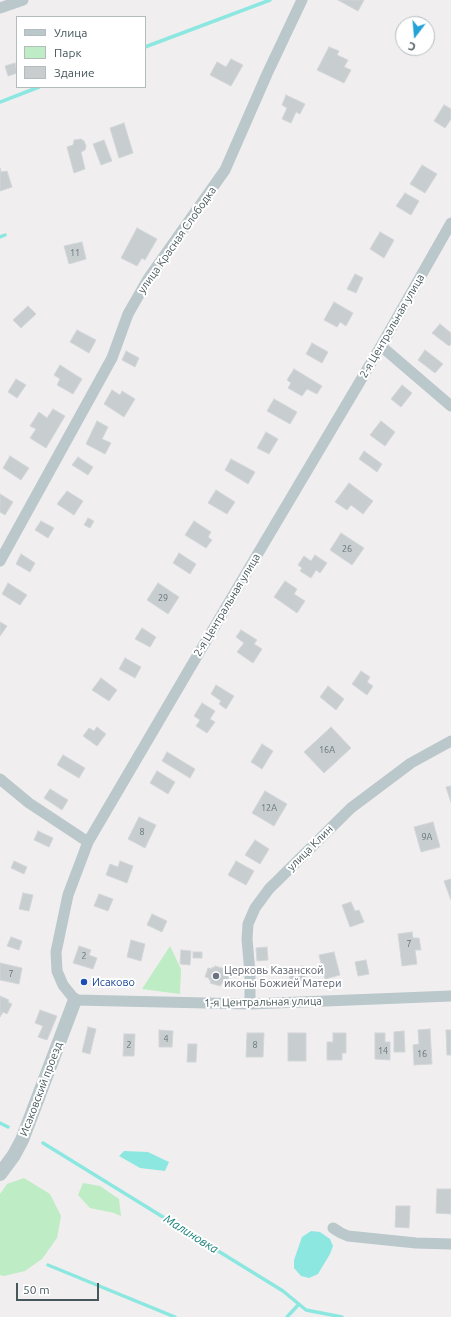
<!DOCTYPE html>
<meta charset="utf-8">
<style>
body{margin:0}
#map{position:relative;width:451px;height:1317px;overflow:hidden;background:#f1eeef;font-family:Ubuntu,sans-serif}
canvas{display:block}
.legend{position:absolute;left:16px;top:16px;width:130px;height:72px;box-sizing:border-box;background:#fff;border:1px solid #b5bcbd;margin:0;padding:5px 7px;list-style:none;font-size:12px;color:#47575b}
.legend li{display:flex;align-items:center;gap:8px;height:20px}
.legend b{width:20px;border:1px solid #b5bcbd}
.north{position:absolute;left:395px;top:16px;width:40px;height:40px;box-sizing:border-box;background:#fff;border:1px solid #b5bcbd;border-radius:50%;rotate:196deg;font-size:11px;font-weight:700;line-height:16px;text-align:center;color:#47575b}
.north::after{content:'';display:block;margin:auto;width:14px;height:18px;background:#22a2d7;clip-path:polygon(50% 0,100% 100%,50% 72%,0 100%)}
.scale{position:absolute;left:16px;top:1283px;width:83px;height:18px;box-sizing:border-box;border:2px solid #47575b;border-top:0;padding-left:5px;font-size:12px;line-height:14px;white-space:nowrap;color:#47575b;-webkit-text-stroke:3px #fff;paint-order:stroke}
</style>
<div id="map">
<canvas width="451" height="1317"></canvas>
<ul class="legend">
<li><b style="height:5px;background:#bac7cb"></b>Улица</li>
<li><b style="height:11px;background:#beecc4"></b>Парк</li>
<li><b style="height:11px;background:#c8cdd0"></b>Здание</li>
</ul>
<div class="north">С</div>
<div class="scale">50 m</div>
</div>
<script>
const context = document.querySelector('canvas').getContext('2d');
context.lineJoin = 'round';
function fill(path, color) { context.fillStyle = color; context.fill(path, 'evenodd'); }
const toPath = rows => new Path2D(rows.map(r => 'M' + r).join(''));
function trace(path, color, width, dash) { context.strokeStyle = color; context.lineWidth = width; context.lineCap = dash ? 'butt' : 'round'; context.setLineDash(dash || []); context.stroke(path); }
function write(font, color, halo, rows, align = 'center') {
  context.font = font + ' Ubuntu,sans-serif'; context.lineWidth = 4; context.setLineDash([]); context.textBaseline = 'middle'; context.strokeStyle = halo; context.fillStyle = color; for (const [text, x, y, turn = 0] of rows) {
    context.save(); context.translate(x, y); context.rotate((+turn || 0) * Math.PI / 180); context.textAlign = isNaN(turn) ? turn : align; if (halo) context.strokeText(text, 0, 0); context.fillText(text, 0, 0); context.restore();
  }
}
fill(toPath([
 [170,946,181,969,180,994,142,989],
 [24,1178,50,1194,61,1216,57,1238,42,1259,25,1271,4,1276,0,1275,0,1194,7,1184],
 [83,1183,100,1186,119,1199,121,1216,114,1213,90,1208,78,1195]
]), '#beecc4');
fill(toPath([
 [124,1151,148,1152,169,1162,165,1171,140,1168,119,1156],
 [311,1231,320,1232,330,1239,333,1246,330,1254,318,1274,309,1278,301,1276,294,1268,294,1260,302,1237]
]), '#8de7e1');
trace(toPath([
 [145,47,270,0],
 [0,102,39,87],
 [0,237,5,235],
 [0,1123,8,1127],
 [43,1143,283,1291,306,1310,342,1317],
 [48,1265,175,1317],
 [287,1317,299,1304]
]), '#8de7e1', 3.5);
const building = toPath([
 [338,0,364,0,358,11,338,0],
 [329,47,339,51,337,55,348,60,344,67,351,70,344,83,317,70,329,47],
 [231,59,243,65,231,86,210,75,217,62,226,67,231,59],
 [15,63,17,73,8,76,5,66,15,63],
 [286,95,305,104,300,114,296,112,291,123,282,119,287,108,282,105,286,95],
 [444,105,451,109,451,119,445,128,434,121,444,105],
 [124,123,133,153,119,158,110,128,124,123],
 [81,139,84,141,86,146,85,150,81,152,85,169,74,173,67,147,73,145,74,140,81,139],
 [104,140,112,161,101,165,93,144,104,140],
 [422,165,437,174,425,193,410,184,422,165],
 [0,168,1,172,7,171,12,187,0,191,0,168],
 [405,193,419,201,411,215,396,206,405,193],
 [137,228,157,239,145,260,142,258,137,266,121,258,137,228],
 [380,232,394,240,384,258,370,249,380,232],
 [82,242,86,259,69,264,64,246,82,242],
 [355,274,363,278,356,293,347,289,355,274],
 [334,302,353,313,346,326,340,322,337,327,324,320,334,302],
 [28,306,36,314,21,328,13,320,28,306],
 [440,324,451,333,451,344,449,346,432,333,440,324],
 [77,330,96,340,89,353,70,342,77,330],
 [312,343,328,352,322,363,306,354,312,343],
 [425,350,443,364,435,373,418,360,425,350],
 [126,351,139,358,135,367,122,360,126,351],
 [60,365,82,379,73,394,57,385,60,379,54,375,60,365],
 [294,369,322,386,317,394,307,389,302,396,288,388,291,383,287,380,294,369],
 [16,379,26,385,17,398,8,392,16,379],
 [402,385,412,393,401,407,391,399,402,385],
 [112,390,120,395,122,391,135,399,124,417,104,404,112,390],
 [274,399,297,412,290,424,267,411,274,399],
 [53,409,65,416,46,448,30,438,36,429,30,426,39,412,47,418,53,409],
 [97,421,108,427,102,439,111,443,105,454,86,444,97,421],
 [381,421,395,432,385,446,370,435,381,421],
 [266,432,278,439,269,454,257,448,266,432],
 [364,451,382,464,377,472,359,459,364,451],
 [10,456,29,468,21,480,3,468,10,456],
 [78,457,93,467,88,475,72,465,78,457],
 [231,459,255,472,248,484,225,470,231,459],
 [349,483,373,501,363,514,351,505,347,510,335,502,349,483],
 [216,490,235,502,227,514,208,503,216,490],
 [67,491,83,501,74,515,57,504,67,491],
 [0,494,13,502,5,515,0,512,0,494],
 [88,518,94,521,90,528,84,525,88,518],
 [41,521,54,528,48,538,35,530,41,521],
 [194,521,211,532,208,537,212,540,206,548,185,535,194,521],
 [341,533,364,548,352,565,330,550,341,533],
 [179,553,196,564,190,574,173,563,179,553],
 [21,554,35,563,30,572,16,564,21,554],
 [315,555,327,563,320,573,316,570,311,578,300,571,302,568,298,565,304,556,311,561,315,555],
 [285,581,297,589,294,594,305,601,297,613,274,597,285,581],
 [8,583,27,595,20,605,2,594,8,583],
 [158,583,179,597,168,614,147,600,158,583],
 [0,622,7,626,0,636,0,622],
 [142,628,156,637,150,647,135,639,142,628],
 [241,630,257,640,254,644,262,649,253,663,237,652,244,643,236,637,241,630],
 [125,658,141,667,135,678,119,669,125,658],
 [361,671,370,677,367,682,373,686,367,695,352,684,361,671],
 [101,678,117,690,109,701,92,690,101,678],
 [216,685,234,696,226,709,219,704,221,701,211,694,216,685],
 [328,686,344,699,336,710,320,697,328,686],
 [202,703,215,711,210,719,215,722,207,733,196,726,200,720,194,716,202,703],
 [97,727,106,734,97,746,83,736,89,728,94,731,97,727],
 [331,727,351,748,324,773,304,752,331,727],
 [262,744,273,751,262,769,251,762,262,744],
 [167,752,195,769,190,778,162,761,167,752],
 [63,755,85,768,79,778,57,765,63,755],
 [157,771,175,782,168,794,150,783,157,771],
 [451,786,451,802,446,787,451,786],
 [50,789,68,800,62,810,44,798,50,789],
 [265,791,287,804,274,826,252,813,265,791],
 [139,817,156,825,145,848,128,839,139,817],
 [433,822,440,847,421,852,414,827,433,822],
 [38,831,53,838,49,847,34,840,38,831],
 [255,840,269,849,260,864,245,855,255,840],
 [14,861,27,867,24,874,11,868,14,861],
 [120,861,133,866,127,883,106,875,110,864,118,867,120,861],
 [236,861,254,871,246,885,228,875,236,861],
 [451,879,451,900,444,881,451,879],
 [23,893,33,895,29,911,19,909,23,893],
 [99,894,113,899,108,911,94,906,99,894],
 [351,902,355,911,359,910,364,922,350,927,342,905,351,902],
 [152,914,167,921,162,932,147,925,152,914],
 [412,932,413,938,419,938,421,950,415,950,417,964,402,966,398,934,412,932],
 [11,937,22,941,19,950,7,946,11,937],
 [131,940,145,944,141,961,127,957,131,940],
 [79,946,91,950,89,955,97,958,93,969,73,963,79,946],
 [267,947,268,960,257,961,256,948,267,947],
 [181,950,191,951,190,965,180,964,181,950],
 [193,952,202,952,202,958,193,958,193,952],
 [334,952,340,975,325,979,319,955,334,952],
 [366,960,369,974,358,976,355,962,366,960],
 [0,963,22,968,19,984,0,980,0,963],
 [215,966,225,969,224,971,226,971,225,975,229,976,228,982,224,981,220,986,210,983,211,980,209,980,209,978,205,977,208,968,212,969,212,967,214,968,215,966],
 [303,966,306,981,291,984,288,969,303,966],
 [0,996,9,1000,8,1002,12,1004,7,1014,3,1012,0,1017,0,996],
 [40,1010,57,1016,47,1040,38,1037,43,1026,35,1023,40,1010],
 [88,1027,96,1029,90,1054,82,1052,88,1027],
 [430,1029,432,1064,414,1065,413,1045,419,1044,418,1030,430,1029],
 [159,1030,173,1031,172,1047,159,1047,159,1030],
 [446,1030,451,1030,451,1055,447,1055,446,1030],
 [404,1031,405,1052,394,1052,394,1032,404,1031],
 [247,1033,264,1033,263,1057,246,1057,247,1033],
 [288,1033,306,1033,306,1061,288,1061,288,1033],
 [333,1033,346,1033,346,1053,342,1053,342,1060,327,1060,327,1042,333,1042,333,1033],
 [375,1033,385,1033,385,1042,390,1042,390,1060,375,1059,375,1033],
 [124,1034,135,1034,134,1056,123,1056,124,1034],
 [188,1044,197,1044,196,1062,187,1062,188,1044],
 [437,1189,451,1189,451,1214,436,1213,437,1189],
 [396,1206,410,1206,409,1228,395,1227,396,1206]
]);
fill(building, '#c8cdd0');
trace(building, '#d2d6d9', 1);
trace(toPath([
 [0,8,23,0],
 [451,223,381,346,190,668,88,842,68,895,56,952,57,971,63,985,75,1000,250,1004,451,996],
 [381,346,451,406],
 [0,561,112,358,128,314,148,279,225,170,267,74,302,0],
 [0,779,29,803,88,842],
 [250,1004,250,973,247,939,248,924,255,908,269,889,351,808,411,763,451,741],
 [333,1228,341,1233,348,1236,416,1243,451,1244]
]), '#bac7cb', 11);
trace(toPath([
 [0,1174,14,1155,22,1140,75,1000]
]), '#bac7cb', 14);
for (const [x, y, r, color] of [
 [216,976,4,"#6b7280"],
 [84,982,4,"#1a4fb4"]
]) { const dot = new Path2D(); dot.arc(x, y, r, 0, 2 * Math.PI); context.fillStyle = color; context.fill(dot); trace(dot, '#fff', 1.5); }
write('9px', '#677478', null, [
 ["11",75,253],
 ["26",347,549],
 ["29",163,598],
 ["16А",327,750],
 ["12А",269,808],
 ["8",142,832],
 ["9А",427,837],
 ["7",409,944],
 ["2",84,956],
 ["7",11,974],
 ["4",166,1039],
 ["2",129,1045],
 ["8",255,1045],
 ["14",383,1051],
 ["16",422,1054]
]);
write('11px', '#47575b', '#fff', [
 ["улица Красная Слободка",177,240,-55],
 ["2-я Центральная улица",392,326,-60],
 ["2-я Центральная улица",227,605,-59],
 ["улица Клин",310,848,-45],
 ["1-я Центральная улица",263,1002,-1],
 ["Исаковский проезд",41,1089,-69]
]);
write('11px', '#5b616d', '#fff', [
 ["Церковь Казанской",224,970],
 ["иконы Божией Матери",224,983]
], 'left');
write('11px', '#164399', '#fff', [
 ["Исаково",92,982]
], 'left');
write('italic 12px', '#127e77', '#fff', [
 ["Малиновка",191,1234,32]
]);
</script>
